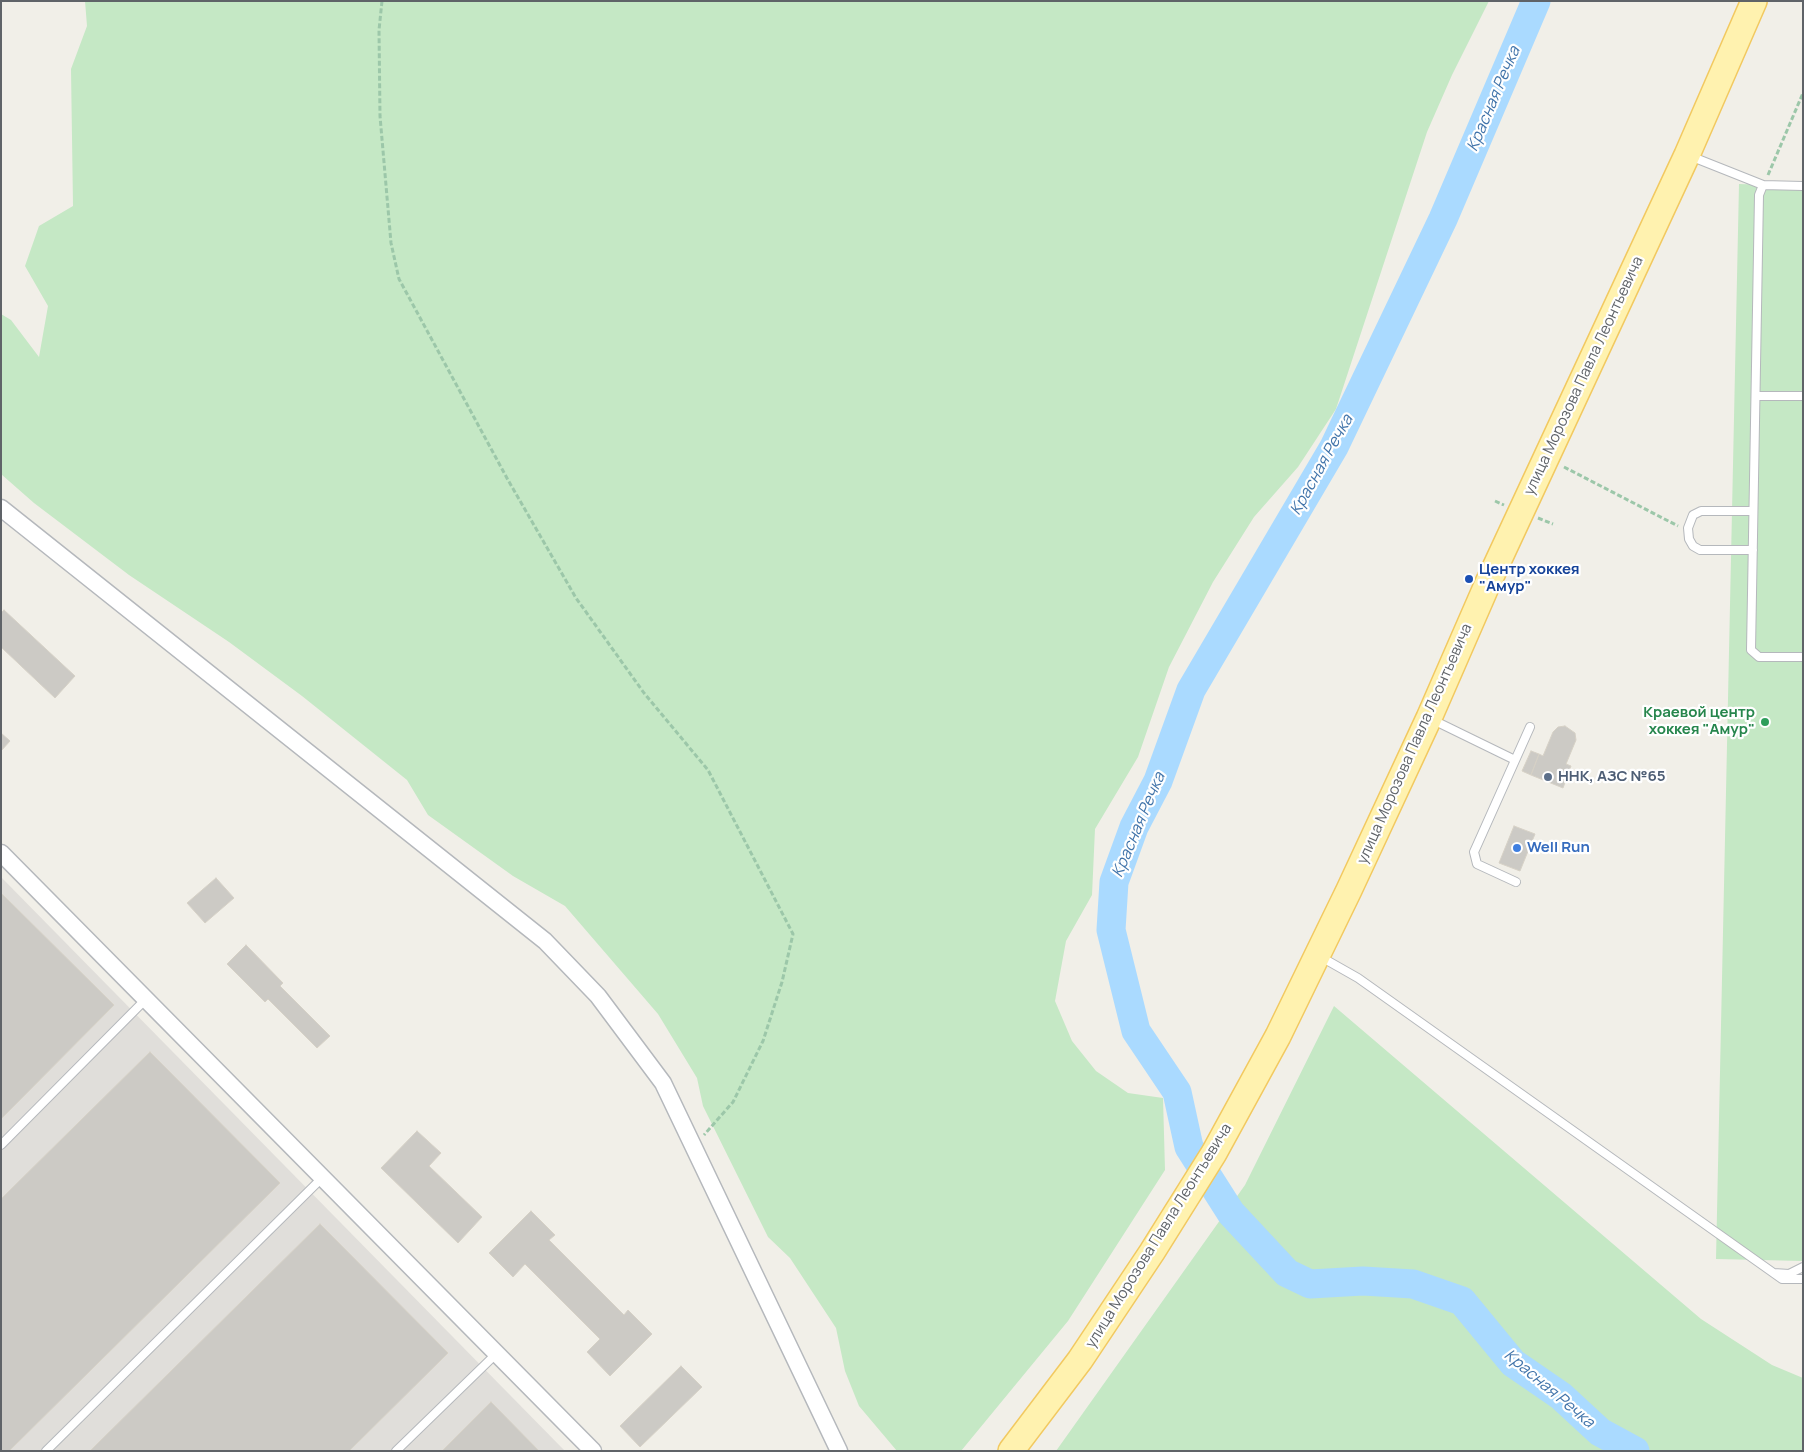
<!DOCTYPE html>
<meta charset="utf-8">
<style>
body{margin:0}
#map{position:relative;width:1804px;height:1452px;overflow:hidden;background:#f1efe8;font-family:Manrope,sans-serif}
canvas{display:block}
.frame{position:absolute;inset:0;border:2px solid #5f6368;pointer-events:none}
</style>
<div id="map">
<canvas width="1804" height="1452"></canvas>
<div class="frame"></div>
</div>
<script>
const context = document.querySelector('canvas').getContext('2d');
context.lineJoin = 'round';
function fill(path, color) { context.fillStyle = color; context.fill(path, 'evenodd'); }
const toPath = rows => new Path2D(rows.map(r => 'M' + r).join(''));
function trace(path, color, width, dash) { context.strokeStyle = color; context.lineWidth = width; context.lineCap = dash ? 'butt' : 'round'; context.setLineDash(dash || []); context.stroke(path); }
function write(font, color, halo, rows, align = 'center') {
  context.font = font + ' Manrope,sans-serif'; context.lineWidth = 4.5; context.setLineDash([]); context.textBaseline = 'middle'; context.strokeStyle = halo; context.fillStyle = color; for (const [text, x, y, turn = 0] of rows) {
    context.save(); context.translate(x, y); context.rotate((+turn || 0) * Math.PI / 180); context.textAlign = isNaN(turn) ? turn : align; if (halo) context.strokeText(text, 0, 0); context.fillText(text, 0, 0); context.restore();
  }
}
fill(toPath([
 [1,877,565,1451,1,1451]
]), '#e0deda');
fill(toPath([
 [85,1,1489,1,1452,75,1427,132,1336,409,1298,467,1254,517,1213,582,1169,667,1138,757,1095,829,1092,895,1066,941,1055,1001,1072,1041,1096,1071,1128,1093,1163,1098,1165,1170,1068,1321,961,1451,897,1451,859,1406,845,1371,836,1328,790,1258,768,1237,703,1106,697,1078,658,1014,565,906,513,876,428,815,407,780,302,696,229,642,129,575,34,503,1,474,1,314,11,320,39,357,48,306,25,266,39,226,73,206,71,69,87,26],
 [1739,184,1803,186,1803,1261,1716,1259],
 [1334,1006,1701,1319,1772,1365,1803,1378,1803,1451,1056,1451,1245,1185]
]), '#c5e8c5');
trace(toPath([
 [1536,1,1443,219,1334,447,1191,690,1158,781,1134,827,1114,882,1111,930,1136,1031,1177,1092,1189,1147,1231,1213,1287,1273,1310,1284,1363,1281,1413,1284,1462,1301,1513,1363,1561,1396,1600,1432,1635,1451]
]), '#aadaff', 29);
const building = toPath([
 [4,610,75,676,55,698,1,647,1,613,4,610],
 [1565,726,1575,733,1576,740,1566,764,1571,766,1563,788,1531,775,1539,754,1543,756,1553,732,1558,727,1565,726],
 [1,733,10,741,1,751,1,733],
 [1531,751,1539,754,1531,775,1522,771,1531,751],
 [1514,826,1535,834,1520,871,1499,863,1514,826],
 [216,878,234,898,205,923,187,903,216,878],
 [1,893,114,1005,1,1119,1,893],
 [246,945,283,983,280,986,330,1036,317,1048,268,999,265,1002,227,964,246,945],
 [150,1052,280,1183,9,1451,1,1451,1,1199,150,1052],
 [417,1131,441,1153,429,1166,482,1217,458,1243,381,1168,417,1131],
 [531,1211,555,1235,549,1240,624,1315,628,1310,652,1334,610,1376,587,1352,600,1339,525,1264,513,1277,489,1253,531,1211],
 [320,1224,448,1353,349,1451,90,1451,320,1224],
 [681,1366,702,1387,640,1447,620,1426,681,1366],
 [491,1402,539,1451,442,1451,491,1402]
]);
fill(building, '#cccac5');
trace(building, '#d6d1c6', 1);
const lane = toPath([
 [1690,156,1763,185,1803,186],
 [1763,185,1759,195,1751,650,1759,657,1803,657],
 [1756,396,1803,396],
 [1753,550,1700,550,1693,546,1689,539,1688,528,1693,515,1701,511,1753,511],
 [1433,720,1515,760],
 [1516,882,1477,864,1474,852,1530,727],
 [1321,957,1358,978,1782,1279,1803,1279],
 [1,1145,146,999],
 [1774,1273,1789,1274,1803,1267],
 [46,1451,323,1177],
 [396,1451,497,1353]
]);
const street = toPath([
 [1,508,545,941,598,996,663,1083,839,1451],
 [1,853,593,1451]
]);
const primary = toPath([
 [1011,1451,1080,1360,1152,1252,1214,1153,1278,1036,1349,890,1429,718,1487,585,1687,155,1754,1]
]);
trace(lane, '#b5b8bc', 10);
trace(street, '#b5b8bc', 19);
trace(primary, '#f2c960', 28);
trace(toPath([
 [382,1,379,30,380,116,391,243,399,279,508,480,576,598,644,693,708,770,793,934,782,982,763,1041,733,1102,704,1135],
 [1768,175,1803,93],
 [1564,467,1678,526],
 [1495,501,1504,505],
 [1538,518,1553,524]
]), '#9cc7a9', 3, [5, 2.5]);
trace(lane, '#fff', 8);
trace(street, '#fff', 16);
trace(primary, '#fff2af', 25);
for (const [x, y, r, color] of [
 [1469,579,5,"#1a4fb4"],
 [1765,722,5,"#2e9e5b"],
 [1548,777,5,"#5c6f8a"],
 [1517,848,5,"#3f7fe0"]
]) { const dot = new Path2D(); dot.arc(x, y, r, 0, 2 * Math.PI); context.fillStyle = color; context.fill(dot); trace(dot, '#fff', 2); }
write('15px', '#5f6368', '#fff', [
 ["улица Морозова Павла Леонтьевича",1584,376,-65],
 ["улица Морозова Павла Леонтьевича",1415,744,-66],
 ["улица Морозова Павла Леонтьевича",1159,1236,-58]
]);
write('bold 15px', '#164399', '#fff', [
 ["Центр хоккея",1479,570],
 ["\"Амур\"",1479,587]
], 'left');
write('bold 15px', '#27864d', '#fff', [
 ["Краевой центр",1755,713],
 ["хоккея \"Амур\"",1755,730]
], 'right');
write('bold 15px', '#4e5e75', '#fff', [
 ["ННК, АЗС №65",1558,777]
], 'left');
write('bold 15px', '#366cbe', '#fff', [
 ["Well Run",1527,848]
], 'left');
write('italic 16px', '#4174aa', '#fff', [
 ["Красная Речка",1494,99,-67],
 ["Красная Речка",1322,465,-61],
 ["Красная Речка",1139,825,-67],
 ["Красная Речка",1549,1389,40]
]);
</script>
